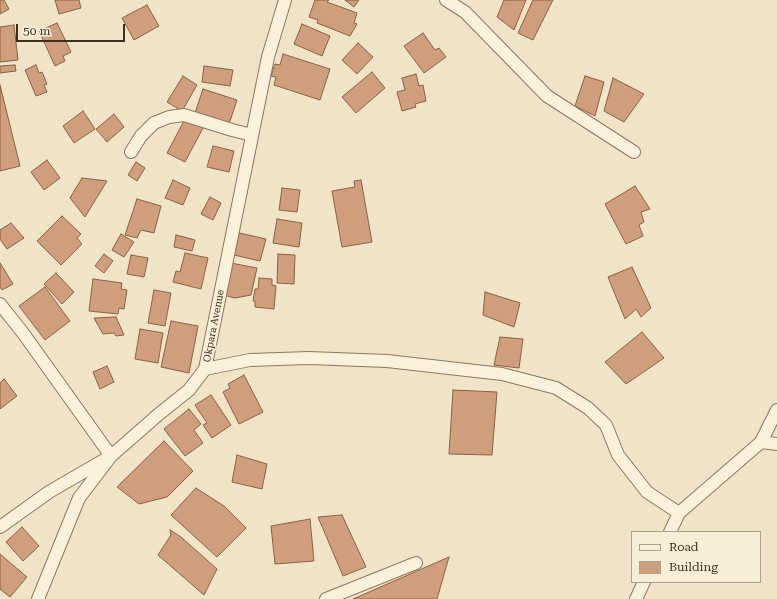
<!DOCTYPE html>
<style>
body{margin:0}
#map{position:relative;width:777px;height:599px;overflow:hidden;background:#f0e4c8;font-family:"Roboto Serif",serif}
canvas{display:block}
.legend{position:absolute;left:631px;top:531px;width:130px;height:52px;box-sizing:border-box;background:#f7eed8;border:1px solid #ada18e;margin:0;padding:5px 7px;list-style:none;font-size:12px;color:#3d2e20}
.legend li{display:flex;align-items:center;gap:8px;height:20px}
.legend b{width:20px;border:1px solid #ada18e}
.scale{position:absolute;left:16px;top:24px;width:109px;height:18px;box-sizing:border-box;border:2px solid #3d2e20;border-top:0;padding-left:5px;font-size:12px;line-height:14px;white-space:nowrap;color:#3d2e20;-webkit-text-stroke:3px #f7eed8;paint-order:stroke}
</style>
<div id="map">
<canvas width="777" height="599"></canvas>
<ul class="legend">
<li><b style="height:5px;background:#faf1dc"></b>Road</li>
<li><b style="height:11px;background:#cf9f7d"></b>Building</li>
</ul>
<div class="scale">50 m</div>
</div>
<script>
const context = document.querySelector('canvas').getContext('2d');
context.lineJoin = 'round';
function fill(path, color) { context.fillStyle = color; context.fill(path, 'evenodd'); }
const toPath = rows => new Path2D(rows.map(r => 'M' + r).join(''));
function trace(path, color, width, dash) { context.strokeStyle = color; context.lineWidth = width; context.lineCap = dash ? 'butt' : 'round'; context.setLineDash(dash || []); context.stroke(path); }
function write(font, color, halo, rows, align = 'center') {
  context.font = font + ' "Roboto Serif",serif'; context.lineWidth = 3; context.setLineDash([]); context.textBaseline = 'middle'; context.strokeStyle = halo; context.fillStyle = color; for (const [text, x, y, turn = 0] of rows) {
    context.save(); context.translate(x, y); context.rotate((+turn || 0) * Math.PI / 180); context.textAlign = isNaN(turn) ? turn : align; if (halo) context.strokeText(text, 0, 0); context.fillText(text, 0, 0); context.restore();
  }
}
const building = toPath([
 [0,0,4,0,9,9,0,14,0,0],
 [55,0,79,0,81,8,59,14,55,0],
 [315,0,329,0,327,2,357,13,354,23,357,24,350,36,317,23,318,20,309,17,315,0],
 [345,0,359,0,354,7,345,0],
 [504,0,526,0,514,30,497,17,504,0],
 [533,0,553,0,533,40,518,33,533,0],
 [147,5,159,26,134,40,122,18,147,5],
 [57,23,71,52,63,56,65,61,55,66,39,31,57,23],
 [302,24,330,36,322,56,294,44,302,24],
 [14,25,18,60,0,62,0,27,14,25],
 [423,33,435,50,439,48,446,57,424,73,404,46,423,33],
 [358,43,373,57,357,74,342,60,358,43],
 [283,54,330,69,320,100,274,85,276,77,271,76,275,64,280,65,283,54],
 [15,65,16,71,0,73,0,66,15,65],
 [36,65,39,73,42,72,47,84,44,85,47,92,36,96,25,70,36,65],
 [204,66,233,70,230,86,202,82,204,66],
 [372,72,385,88,356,113,342,97,372,72],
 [416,74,419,86,423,85,426,101,415,104,416,107,402,111,397,92,405,90,402,78,416,74],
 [183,76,197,85,182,111,167,102,183,76],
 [585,76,604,82,595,116,575,106,585,76],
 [613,78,644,94,624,122,604,111,613,78],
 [0,85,20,166,0,171,0,85],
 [203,89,237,100,229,124,195,113,203,89],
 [83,111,95,129,74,143,63,126,83,111],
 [114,114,124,127,107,142,96,129,114,114],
 [185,119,203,128,185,162,167,153,185,119],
 [213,146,234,151,229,172,207,167,213,146],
 [47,160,60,178,44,190,31,172,47,160],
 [136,162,145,168,137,181,128,175,136,162],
 [82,178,107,181,85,217,70,198,82,178],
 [173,180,190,188,183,205,165,198,173,180],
 [361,180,372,242,342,247,332,191,355,187,354,181,361,180],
 [635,186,650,209,641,212,644,222,639,225,643,236,626,244,605,204,635,186],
 [282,188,300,190,297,212,279,210,282,188],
 [210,197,221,203,213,220,201,214,210,197],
 [137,199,161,206,154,233,141,230,137,238,125,235,137,199],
 [62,216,81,234,77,238,82,244,61,265,37,241,62,216],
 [277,219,302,223,299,247,273,243,277,219],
 [11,223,24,238,7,249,0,239,0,230,11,223],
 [239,233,266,239,260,261,234,255,239,233],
 [121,234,134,242,124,257,112,250,121,234],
 [176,235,195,240,192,251,174,247,176,235],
 [185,253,208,258,201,289,173,282,176,271,180,272,185,253],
 [104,254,113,261,104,273,95,266,104,254],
 [278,254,295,255,294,284,277,283,278,254],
 [131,255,148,258,144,277,127,274,131,255],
 [0,263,13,284,2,290,0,287,0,263],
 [231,263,257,268,251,295,235,298,223,295,231,263],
 [632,267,651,308,641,317,636,309,625,319,608,277,632,267],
 [56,273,74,292,62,304,44,284,56,273],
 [259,278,272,279,272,285,276,286,274,309,255,307,255,301,253,301,255,289,258,289,259,278],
 [93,279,122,283,121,289,127,290,124,309,119,308,118,314,89,311,93,279],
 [45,287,70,321,45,340,19,306,45,287],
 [154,290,171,293,165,326,148,323,154,290],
 [485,292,520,303,514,327,483,315,485,292],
 [116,317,124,335,116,336,114,333,103,334,94,318,116,317],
 [171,321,198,326,189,373,161,367,171,321],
 [140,329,163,333,158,363,135,359,140,329],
 [642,332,664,358,626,384,605,362,642,332],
 [500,337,523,339,519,368,494,365,500,337],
 [107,366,114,382,100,389,93,372,107,366],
 [244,375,263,412,239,424,223,392,230,388,228,384,244,375],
 [4,379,17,396,0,409,0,383,4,379],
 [453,390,497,392,492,455,449,454,453,390],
 [211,395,231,425,212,438,203,425,207,423,195,405,211,395],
 [189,409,201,424,194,430,203,443,185,456,164,429,189,409],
 [164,441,193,471,167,497,139,504,117,487,164,441],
 [237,455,267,464,262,489,232,482,237,455],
 [196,488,224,506,246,528,217,557,171,515,196,488],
 [342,515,366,567,343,576,318,517,342,515],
 [310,519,314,561,275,564,271,526,310,519],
 [22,527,39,546,23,561,6,542,22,527],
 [170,530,181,537,217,569,204,595,158,555,171,535,170,530],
 [0,554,27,577,10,597,0,589,0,554],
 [449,557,437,599,353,599,449,557]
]);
fill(building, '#cf9f7d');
trace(building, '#8d5f41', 1);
const minor = toPath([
 [446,0,465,12,547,96,634,152],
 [131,152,141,136,154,123,169,117,184,115,232,130,252,135],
 [0,304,23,333,111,456,49,492,0,527],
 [205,369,250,360,309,358,387,361,502,374,556,388,588,408,606,425,618,455,647,492,679,513],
 [761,442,777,410],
 [670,532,679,513,761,442,777,444],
 [38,599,79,498,111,456,159,414,189,390,205,369,268,57,285,0],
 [326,599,416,563],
 [636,599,644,582]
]);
trace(minor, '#8d765c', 14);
trace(minor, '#faf1dc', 12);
write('10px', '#3d2e20', '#f7eed8', [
 ["Okpara Avenue",214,326,-79]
]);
</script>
